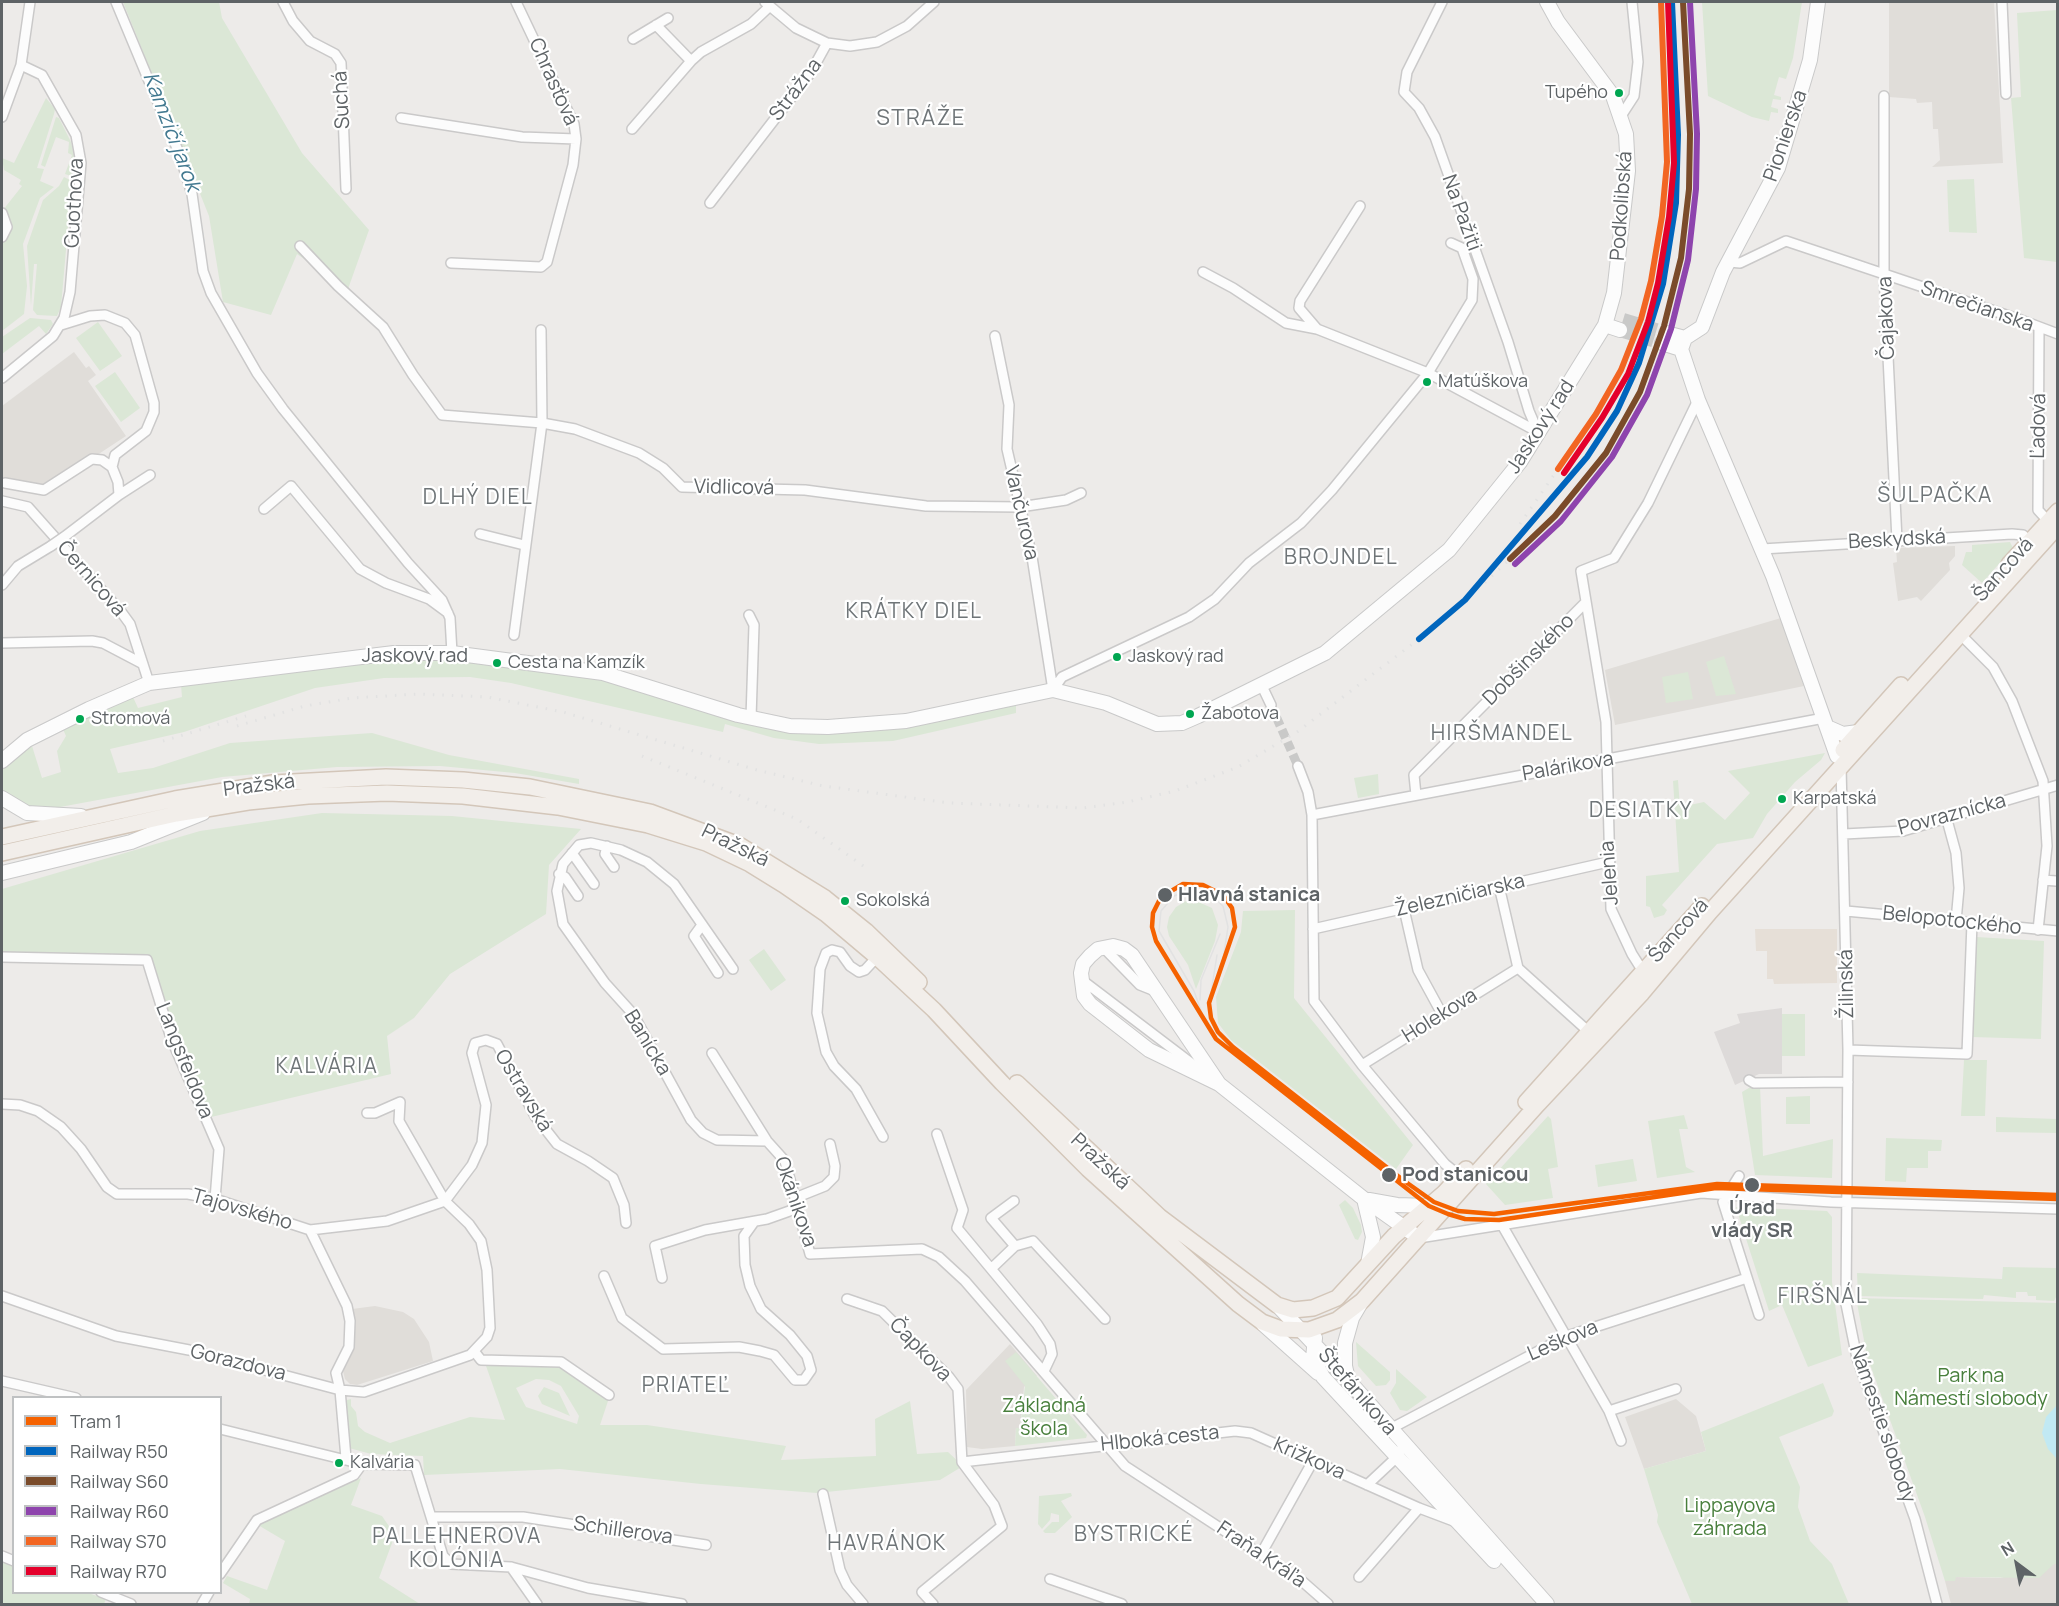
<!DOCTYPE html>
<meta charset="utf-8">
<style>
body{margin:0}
#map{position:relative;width:2059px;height:1606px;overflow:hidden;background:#edebe9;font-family:Manrope,sans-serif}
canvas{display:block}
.frame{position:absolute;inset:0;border:3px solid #5e6366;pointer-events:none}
.legend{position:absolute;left:12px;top:1396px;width:210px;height:198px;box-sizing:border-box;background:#fff;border:2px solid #bfc1c2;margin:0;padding:8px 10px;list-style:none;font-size:18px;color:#5e6366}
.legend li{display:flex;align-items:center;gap:12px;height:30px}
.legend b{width:30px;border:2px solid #bfc1c2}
.north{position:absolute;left:1987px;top:1534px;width:60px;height:60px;-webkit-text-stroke:4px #fff;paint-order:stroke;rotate:328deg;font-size:16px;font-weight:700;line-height:24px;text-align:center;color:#5e6366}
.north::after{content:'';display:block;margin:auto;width:21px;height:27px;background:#5e6366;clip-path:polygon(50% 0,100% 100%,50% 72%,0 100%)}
</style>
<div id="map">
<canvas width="2059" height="1606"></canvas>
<div class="frame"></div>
<ul class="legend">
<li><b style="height:8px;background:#f56200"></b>Tram 1</li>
<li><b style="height:8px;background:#0065bd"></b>Railway R50</li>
<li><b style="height:8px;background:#7a4b2a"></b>Railway S60</li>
<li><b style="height:8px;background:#8e44ad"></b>Railway R60</li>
<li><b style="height:8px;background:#f26522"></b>Railway S70</li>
<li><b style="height:8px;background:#e4002b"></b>Railway R70</li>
</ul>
<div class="north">N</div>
</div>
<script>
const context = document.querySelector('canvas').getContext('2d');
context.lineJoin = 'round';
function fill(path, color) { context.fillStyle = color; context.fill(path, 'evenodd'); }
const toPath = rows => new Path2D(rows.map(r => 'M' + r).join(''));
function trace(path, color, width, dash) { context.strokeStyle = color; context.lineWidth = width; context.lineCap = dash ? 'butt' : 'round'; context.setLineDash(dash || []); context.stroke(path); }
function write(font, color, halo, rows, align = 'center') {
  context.font = font + ' Manrope,sans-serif'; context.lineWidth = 4.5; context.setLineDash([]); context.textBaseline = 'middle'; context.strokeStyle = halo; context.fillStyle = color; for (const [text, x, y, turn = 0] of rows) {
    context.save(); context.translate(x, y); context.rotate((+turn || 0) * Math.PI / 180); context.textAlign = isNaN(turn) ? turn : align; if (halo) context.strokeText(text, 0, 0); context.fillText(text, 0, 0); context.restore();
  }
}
fill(toPath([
 [1755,929,1837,929,1837,983,1774,984,1773,979,1767,979,1767,951,1756,951]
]), '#e6dfd7');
fill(toPath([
 [1782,1008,1782,1074,1759,1074,1735,1085,1714,1032,1740,1023,1737,1014]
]), '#dddad9');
fill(toPath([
 [1889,2,1994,2,2003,163,1932,167,1940,160,1938,129,1933,129,1932,102,1917,103,1916,99,1889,97],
 [74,352,86,368,89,366,96,375,88,381,126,436,44,490,2,483,2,406],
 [1955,546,1955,556,1949,563,1950,570,1921,601,1917,597,1898,601,1893,563,1897,562,1896,548],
 [1781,618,1804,686,1615,725,1605,670],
 [375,1306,403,1312,414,1319,429,1342,433,1361,357,1385,350,1384,345,1379,343,1371,355,1337,352,1309],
 [1010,1344,1037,1376,1024,1387,1020,1428,1016,1428,1015,1446,982,1449,967,1447,966,1390],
 [1676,1399,1696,1416,1706,1451,1644,1469,1625,1417],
 [2054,1564,2057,1564,2057,1604,1951,1604,1945,1581,1955,1581,1955,1577,2000,1578]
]), '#e0ddd9');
fill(toPath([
 [123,2,219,2,222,18,302,153,369,230,348,289,297,254,271,315,223,302,209,216],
 [1702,2,1802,2,1793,58,1786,79,1779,77,1774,95,1781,97,1781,100,1773,99,1771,107,1778,109,1778,113,1771,112,1769,121,1752,117,1708,96],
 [2057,10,2058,10,2057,262,2024,258,2011,98,2021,97,2017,13],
 [46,98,55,109,54,114,37,168,44,169,40,181,54,187,40,198,23,244,27,286,24,314,2,331,3,210,22,186,19,184,21,180,4,170,2,158,14,163],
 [56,117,59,118,71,142,74,155,71,176,65,174,72,155,68,153,69,142,56,137,45,167,41,165],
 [64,177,72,181,61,307,57,316,37,315,33,310,37,264,34,264,31,306,27,246,43,200,59,186],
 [1974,179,1977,233,1949,232,1947,180],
 [30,318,51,320,53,324,46,334,39,326,2,354,2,337],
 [98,322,122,356,100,371,76,338],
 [115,372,140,408,121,422,95,386],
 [2010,542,2013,548,1982,583,1962,565,1966,552,1972,552,1972,545],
 [1724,656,1736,694,1716,696,1706,662],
 [465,660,592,677,803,733,1016,704,1016,713,893,741,819,744,774,738,725,724,723,732,511,683,470,677,384,678,315,688,184,732,110,749,118,773,153,768,230,743,372,733,449,755,579,779,579,784,515,773,440,766,337,767,222,777,44,810,29,809,2,793,2,766,32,746,42,778,61,772,57,751,66,736,62,727,133,697,138,708,182,697,181,685,374,661],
 [1688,672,1693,699,1666,703,1662,677],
 [1825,753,1821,760,1795,782,1767,814,1753,838,1717,844,1662,905,1667,910,1664,915,1654,918,1650,907,1646,906,1646,876,1679,872,1673,781,1678,780,1680,807,1704,802,1725,820,1750,793,1728,771],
 [1378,774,1379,794,1358,798,1354,778],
 [322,813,452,816,581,829,549,865,546,914,450,974,414,1018,387,1036,391,1074,207,1118,171,1038,147,960,2,957,2,889,200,831],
 [1194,900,1212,908,1218,925,1215,941,1196,989,1188,965,1169,936,1167,927,1169,917,1176,907,1186,901,1194,904],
 [1295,910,1294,998,1413,1145,1396,1169,1231,1040,1218,1023,1216,997,1241,932,1243,911],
 [1976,937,2044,941,2041,1039,1972,1037],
 [764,949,786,980,771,991,749,960],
 [1782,1014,1805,1014,1805,1056,1782,1056],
 [1964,1060,1987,1060,1985,1116,1961,1116],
 [1754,1085,1760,1086,1763,1156,1833,1139,1832,1178,1755,1175,1742,1092],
 [1810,1096,1810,1124,1786,1124,1786,1097],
 [1684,1115,1688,1129,1679,1129,1686,1167,1695,1172,1657,1178,1648,1121],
 [1548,1116,1551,1119,1558,1167,1548,1169,1553,1198,1505,1205,1486,1184],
 [1996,1117,2057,1119,2057,1133,1996,1132],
 [1886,1138,1942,1140,1941,1151,1928,1151,1928,1168,1907,1168,1906,1182,1885,1181],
 [1633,1159,1637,1181,1598,1187,1595,1165],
 [1345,1200,1353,1208,1361,1225,1362,1232,1358,1240,1355,1239,1339,1205],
 [1736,1207,1827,1211,1832,1217,1832,1282,1842,1355,1808,1367,1782,1305,1769,1311],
 [2003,1267,2057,1268,2057,1295,2054,1301,2036,1300,2036,1296,2028,1296,2027,1292,2016,1292,2016,1298,1984,1295,1983,1299,1858,1296,1857,1273,2002,1279],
 [1856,1298,2057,1303,2057,1564,2054,1564,2039,1578,1956,1577,1955,1581,1945,1581,1925,1517,1867,1356],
 [1356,1342,1390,1372,1390,1380,1386,1385,1376,1386,1358,1366],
 [1016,1352,1087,1435,1086,1438,1015,1446,1016,1428,1020,1428,1025,1386,1005,1361],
 [485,1363,560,1363,609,1398,600,1425,647,1425,786,1446,781,1460,876,1456,875,1419,910,1401,917,1454,948,1452,963,1466,940,1480,817,1493,701,1484,560,1469,424,1475,423,1456,371,1454,349,1448,344,1409,347,1400,351,1399,351,1406,356,1412,358,1426,365,1432,390,1443,470,1417,505,1420],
 [536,1379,549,1380,561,1386,579,1416,577,1424,526,1407,516,1388],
 [1396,1369,1427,1397,1407,1411,1400,1410,1390,1393,1396,1383],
 [1823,1383,1834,1411,1832,1416,1779,1437,1800,1487,1798,1507,1810,1541,1832,1564,1849,1604,1692,1604,1657,1522,1658,1515,1644,1469,1706,1451,1701,1432],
 [544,1387,559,1393,570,1416,542,1404,538,1396],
 [361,1478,351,1505,382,1516,395,1535,379,1578,420,1604,249,1604,250,1599,223,1583,227,1576,267,1590,285,1541,258,1525],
 [1071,1493,1072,1496,1061,1501,1072,1517,1055,1533,1045,1533,1043,1531,1052,1522,1059,1522,1059,1515,1051,1513,1050,1520,1042,1529,1038,1524,1039,1496],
 [2,1560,13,1565,14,1592,88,1593,106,1599,104,1604,2,1604]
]), '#dbe7d6');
fill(toPath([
 [2057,1405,2057,1459,2048,1449,2042,1433,2046,1417]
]), '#c1e9f3');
trace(toPath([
 [196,196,203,242]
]), '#c1e9f3', 3);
trace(toPath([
 [1271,705,1298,766]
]), '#c9c9c8', 9, [9, 4.5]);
trace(toPath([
 [1623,320,1666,333],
 [1620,330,1662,343]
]), '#c9c9c8', 14, [14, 7]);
const street = toPath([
 [116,2,179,153,192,194,203,271,211,293,257,373,283,409,408,563,442,600,450,618,452,653],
 [283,2,293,21,310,41,335,54,341,63,346,189],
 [765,2,796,28,827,43],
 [1442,2,1407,72,1404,92,1419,108,1435,137,1508,342,1529,411,1538,432],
 [2002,2,2006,94],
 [656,25,691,61],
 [633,39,668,18],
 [1884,96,1884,275,1897,540],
 [1621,116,1634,96,1638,62,1632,2],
 [2,117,21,65,30,2],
 [401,118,522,137,576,139],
 [632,129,691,61,701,52,751,24,769,7],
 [710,203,811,72,827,43,850,46,877,42,907,26,934,2],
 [2,213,7,227,2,237],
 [300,246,338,286,383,327,413,375,442,415,542,423,575,429,639,453,663,468,682,487,805,490,926,506,1020,507,1066,500,1081,493],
 [1729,262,1740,263,1786,241,2021,320,2058,334],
 [451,263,541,267,547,262,573,165,576,139,574,124,516,2],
 [1203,272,1233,288,1286,323,1317,329,1428,373,1538,432],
 [61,325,90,316,105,315,125,323,135,335,154,403,154,412,146,431,115,455,112,467],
 [2039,328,2038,510,2048,521],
 [1317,329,1299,308,1300,301,1360,206],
 [995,336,1009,405,1007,449,1032,557,1053,690],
 [2,378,53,336,64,318,70,292,81,163,76,135,42,75,21,65],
 [5,483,44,490,92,459,102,460,112,467,118,482,119,495,150,475],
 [2,501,28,507,122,613,130,624,149,683],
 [264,509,291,486,360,569,386,583,429,599,448,613],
 [480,534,524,545],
 [64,537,119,495],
 [1762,549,2012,534,2023,535,2030,541],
 [2,585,18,566,51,546],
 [749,615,754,625,751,718],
 [1960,634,1993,667,2012,701,2043,781,2047,846,2038,930],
 [514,635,542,423,541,330],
 [2,643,92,641,103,643,143,664],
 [1261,684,1271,705],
 [1053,690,1062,677,1189,617,1215,599,1249,563,1301,523,1332,490,1428,373,1472,300,1473,279,1462,248,1451,243],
 [1298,766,1308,792,1312,815,1314,1001,1362,1065,1445,1164,1461,1177],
 [1841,767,1848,1050,1846,1304,1857,1358,1915,1519,1937,1604],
 [1416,795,1414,775,1585,603],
 [1312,815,1824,718],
 [1947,820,1956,853,1959,888,1956,921],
 [1844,834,1903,831,2058,785],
 [607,846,605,854,614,867],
 [572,853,594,884],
 [559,874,565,877,578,896],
 [2043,880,2056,881],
 [1499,886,1518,968,1589,1032],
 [1404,909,1418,970,1442,1014],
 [1846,911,2058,931],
 [702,925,694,936,718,973],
 [1313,929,1608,862],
 [1103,947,1140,985,1155,991],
 [2,957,147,960,171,1038,219,1149,215,1199],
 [877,957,865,970,859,972,850,966,840,952,832,950,826,953,820,969,817,1013,826,1052,834,1066,856,1089,883,1137],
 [733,969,674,884,647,862,621,850,591,843,579,845,563,864,557,891,563,924,605,983,633,1014,691,1120,703,1133,717,1140,767,1141],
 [1644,973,1632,954,1611,909,1606,722,1581,571,1614,558,1648,503,1698,400],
 [1082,980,1203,1072],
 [1848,1050,1967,1054,1972,923],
 [712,1053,767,1141,785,1161,810,1254,922,1249,939,1257,965,1281,1125,1466,1303,1582,1328,1604],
 [1362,1065,1518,968],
 [1749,1080,1754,1083,1848,1082],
 [2,1104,20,1105,38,1111,61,1127,81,1149,107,1187,117,1194,188,1194,215,1199,310,1230,387,1221,445,1201],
 [937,1134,963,1210,957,1228,1037,1324,1050,1344,1052,1354,1044,1371],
 [1739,1176,1723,1202,1759,1315],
 [795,1198,825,1186,834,1177,835,1166,830,1144],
 [445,1201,472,1165,482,1143,486,1105,472,1053,475,1043,486,1040,497,1044,535,1116,557,1144,588,1161,613,1178,624,1205,626,1223],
 [1014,1201,991,1218,1015,1246],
 [1502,1225,1609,1411,1621,1441],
 [310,1230,347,1306,350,1321,349,1347,336,1373,340,1390,346,1458],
 [1419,1238,1701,1193,1831,1202,2058,1209],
 [992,1268,1015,1246,1033,1241,1105,1319],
 [604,1276,622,1318,663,1349,739,1347,760,1351,774,1355,795,1380,804,1380,811,1370,807,1356,790,1335,761,1309,750,1286,745,1265,744,1236,754,1222],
 [662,1278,655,1246,705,1230,767,1219,798,1208],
 [2,1296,116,1336,189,1350,340,1390,364,1392,470,1355,487,1337,490,1328,487,1270,481,1241,469,1224,445,1201,399,1121,400,1102,375,1113,367,1113],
 [847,1299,882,1311,949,1377,958,1389,962,1462],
 [474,1351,481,1360,561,1362,609,1395],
 [2,1381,76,1398],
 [1609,1411,1676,1389],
 [220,1429,362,1464,415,1465,443,1556,451,1564,511,1567,588,1588,682,1604],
 [1390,1429,1567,1336,1747,1278],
 [962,1462,1235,1431,1251,1433,1419,1508,1456,1522],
 [1367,1485,1398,1456,1403,1445],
 [823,1494,840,1570,847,1585,863,1604],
 [431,1517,523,1517,706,1545],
 [1261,1554,1313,1461],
 [2,1556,14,1561],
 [511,1567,537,1604],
 [220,1574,257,1520,354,1475,362,1464],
 [1359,1577,1419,1508],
 [1050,1579,1122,1604],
 [101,1592,131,1604],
 [202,1604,209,1592],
 [933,1604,922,1592,1002,1526,994,1505,962,1462]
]);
const secondary = toPath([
 [1605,325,1620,330],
 [1666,333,1685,338],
 [1662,343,1681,349],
 [1681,349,1698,400,1773,576,1837,756],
 [1681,349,1685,338,1702,327,1723,272,1778,168,1810,60,1818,2],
 [1827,727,1843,734,1858,732],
 [2,761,27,740,89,709,149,683,394,653,452,653,603,673,738,715,790,726,828,727,906,721,1053,690,1106,703,1157,724,1182,723,1198,716,1325,653,1449,550,1520,462,1605,325,1614,293,1628,171,1626,134,1613,96,1558,22,1547,2],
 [2,798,27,813,81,816],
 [2,873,131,842,203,813],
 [1219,1084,1132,955,1124,949,1113,946,1098,949,1090,956,1083,964,1081,973,1084,996,1090,1004,1149,1050,1219,1084,1364,1199,1419,1238],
 [1364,1199,1373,1237,1368,1264],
 [1369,1200,1397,1205,1429,1206],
 [1277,1305,1349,1381,1547,1604],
 [1263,1324,1318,1373],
 [1315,1338,1313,1358,1323,1377,1494,1561],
 [1348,1379,1345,1366,1345,1343,1352,1318,1362,1301]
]);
const primary = toPath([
 [2009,564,2058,511],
 [1843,750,1901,685],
 [2,837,175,799,273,783,386,777,463,780,530,787,650,812,739,845,825,898,866,931,919,982],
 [2,853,176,814,248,802,308,796,387,793,463,796,558,807,648,825,706,843,750,864,784,885,826,914,877,957,934,1010,1002,1083,1088,1169,1238,1304,1262,1322,1281,1329,1309,1330,1337,1320,1362,1301,1538,1104,1642,993,1710,912,2058,526],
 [1017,1083,1160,1217,1277,1305,1293,1310,1313,1308,1337,1298,1394,1236,1444,1193,1466,1169],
 [1526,1102,1702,906]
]);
trace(street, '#cac9c9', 12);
trace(secondary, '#c9c9c9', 16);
trace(primary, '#d3c6b9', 18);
trace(street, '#fcfcfc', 9);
trace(secondary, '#fcfcfc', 14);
trace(primary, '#f2eeea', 15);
trace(toPath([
 [1211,993,1217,955],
 [1200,1000,1201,980,1220,934],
 [1204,1019,1194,991,1159,931,1161,911,1174,896,1187,891,1200,891,1213,897,1223,906,1228,927,1222,966]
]), '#e2e2e2', 1.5);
trace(toPath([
 [1520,524,1558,469],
 [1450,615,1510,559],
 [237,726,305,706,352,698,418,694,487,697,563,712,757,770,823,786,950,803,1083,808,1127,802,1175,791,1238,767,1297,732,1419,639],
 [163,741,246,716],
 [642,756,797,819,869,870]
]), '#e2e2e2', 3, [1.5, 8]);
const streetBridge = toPath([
 [51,546,64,537]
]);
trace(streetBridge, '#cac9c9', 12, []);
trace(streetBridge, '#fcfcfc', 9);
trace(toPath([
 [1419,639,1465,600,1587,457,1617,411,1639,363,1663,284,1676,203,1678,135,1672,2]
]), '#0065bd', 6);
trace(toPath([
 [1510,559,1555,516,1606,453,1640,392,1664,326,1681,258,1689,189,1690,134,1683,2]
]), '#7a4b2a', 6);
trace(toPath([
 [1515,564,1561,521,1612,457,1647,395,1671,329,1688,260,1696,189,1697,134,1690,2]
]), '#8e44ad', 6);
trace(toPath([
 [1558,469,1596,414,1621,370,1641,319,1651,281,1662,216,1667,162,1661,2]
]), '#f26522', 6);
trace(toPath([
 [1564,473,1602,418,1628,374,1648,322,1658,283,1669,217,1674,163,1668,2]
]), '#e4002b', 6);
trace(toPath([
 [2058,1195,1717,1184,1494,1214,1458,1211,1434,1202,1403,1180,1233,1047,1218,1032,1211,1018,1209,1003,1235,927,1232,908,1223,895,1203,885,1183,884,1161,897,1153,913,1152,927,1156,941,1216,1039,1429,1206,1448,1214,1465,1219,1499,1220,1716,1188,2058,1199]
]), '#f56200', 4.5);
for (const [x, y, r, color] of [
 [1619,93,5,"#00a651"],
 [1427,382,5,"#00a651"],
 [1117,657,5,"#00a651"],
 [497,663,5,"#00a651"],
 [1190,714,5,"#00a651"],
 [80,719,5,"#00a651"],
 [1782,799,5,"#00a651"],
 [1165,895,8,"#5e6366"],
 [845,901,5,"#00a651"],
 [1389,1175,8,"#5e6366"],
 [1752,1185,8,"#5e6366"],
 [339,1463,5,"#00a651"]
]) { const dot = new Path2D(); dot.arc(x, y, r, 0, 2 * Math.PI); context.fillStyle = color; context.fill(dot); trace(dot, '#fff', 2); }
write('18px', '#5e6366', '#fff', [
 ["Tupého",1608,93,"right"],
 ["Matúškova",1438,382],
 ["Jaskový rad",1128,657],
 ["Cesta na Kamzík",508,663],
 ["Žabotova",1201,714],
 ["Stromová",91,719],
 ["Karpatská",1793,799],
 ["Sokolská",856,901],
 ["Kalvária",350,1463]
], 'left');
write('20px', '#5e6366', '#fff', [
 ["Chrasťová",553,82,66],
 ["Strážna",796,90,-53],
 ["Suchá",342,100,-93],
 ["Pionierska",1786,136,-71],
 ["Guothova",75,203,-87],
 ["Podkolibská",1622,206,-86],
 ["Na Pažiti",1461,213,70],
 ["Smrečianska",1977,307,19],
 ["Čajakova",1887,318,-92],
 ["Ľadová",2039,426,-89],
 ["Jaskový rad",1541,427,-57],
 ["Vidlicová",734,488,1],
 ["Vančurova",1021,513,77],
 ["Beskydská",1897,540,-3],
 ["Šancová",2004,570,-48],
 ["Černicová",91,579,49],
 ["Jaskový rad",415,656],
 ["Dobšinského",1529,660,-45],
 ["Palárikova",1568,767,-10],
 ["Pražská",259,786,-7],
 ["Povraznícka",1952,815,-15],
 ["Pražská",735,846,26],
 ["Jelenia",1610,873,-94],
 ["Železničiarska",1460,896,-13],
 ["Belopotockého",1952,921,6],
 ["Šancová",1679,931,-48],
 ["Žilinská",1847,984,-91],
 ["Holekova",1440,1016,-32],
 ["Banícka",647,1043,59],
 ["Langsfeldova",184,1061,68],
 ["Ostravská",523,1091,59],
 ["Pražská",1100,1162,43],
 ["Okánikova",795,1202,71],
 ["Tajovského",242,1210,16],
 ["Leškova",1563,1341,-23],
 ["Čapkova",920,1350,46],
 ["Gorazdova",238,1363,14],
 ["Štefánikova",1357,1392,49],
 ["Námestie slobody",1882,1424,71],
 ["Hlboká cesta",1160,1439,-6],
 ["Križkova",1309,1459,24],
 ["Schillerova",623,1531,8],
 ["Fraňa Kráľa",1261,1555,34]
]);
write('bold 20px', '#5e6366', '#fff', [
 ["Hlavná stanica",1178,895],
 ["Pod stanicou",1402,1175],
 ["Úrad",1752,1208,"center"],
 ["vlády SR",1752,1231,"center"]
], 'left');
write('20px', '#487f3c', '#fff', [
 ["Park na",1971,1376],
 ["Námestí slobody",1971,1399],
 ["Základná",1044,1406],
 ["škola",1044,1429],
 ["Lippayova",1730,1506],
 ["záhrada",1730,1529]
]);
write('italic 21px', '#427990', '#fff', [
 ["Kamzičí jarok",171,132,69]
]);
context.letterSpacing = '1.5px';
write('21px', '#6f7578', '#fff', [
 ["ŠULPAČKA",1935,496],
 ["DLHÝ DIEL",478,498],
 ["BROJNDEL",1341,558],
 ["KRÁTKY DIEL",914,612],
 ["HIRŠMANDEL",1502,734],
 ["DESIATKY",1641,811],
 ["KALVÁRIA",327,1067],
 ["FIRŠNÁL",1823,1297],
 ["PRIATEĽ",686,1386],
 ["BYSTRICKÉ",1134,1535],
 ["PALLEHNEROVA",457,1537],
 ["KOLÓNIA",457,1561],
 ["HAVRÁNOK",887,1544]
]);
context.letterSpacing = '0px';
context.letterSpacing = '1.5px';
write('22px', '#6f7578', '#fff', [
 ["STRÁŽE",921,119]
]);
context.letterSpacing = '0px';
</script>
